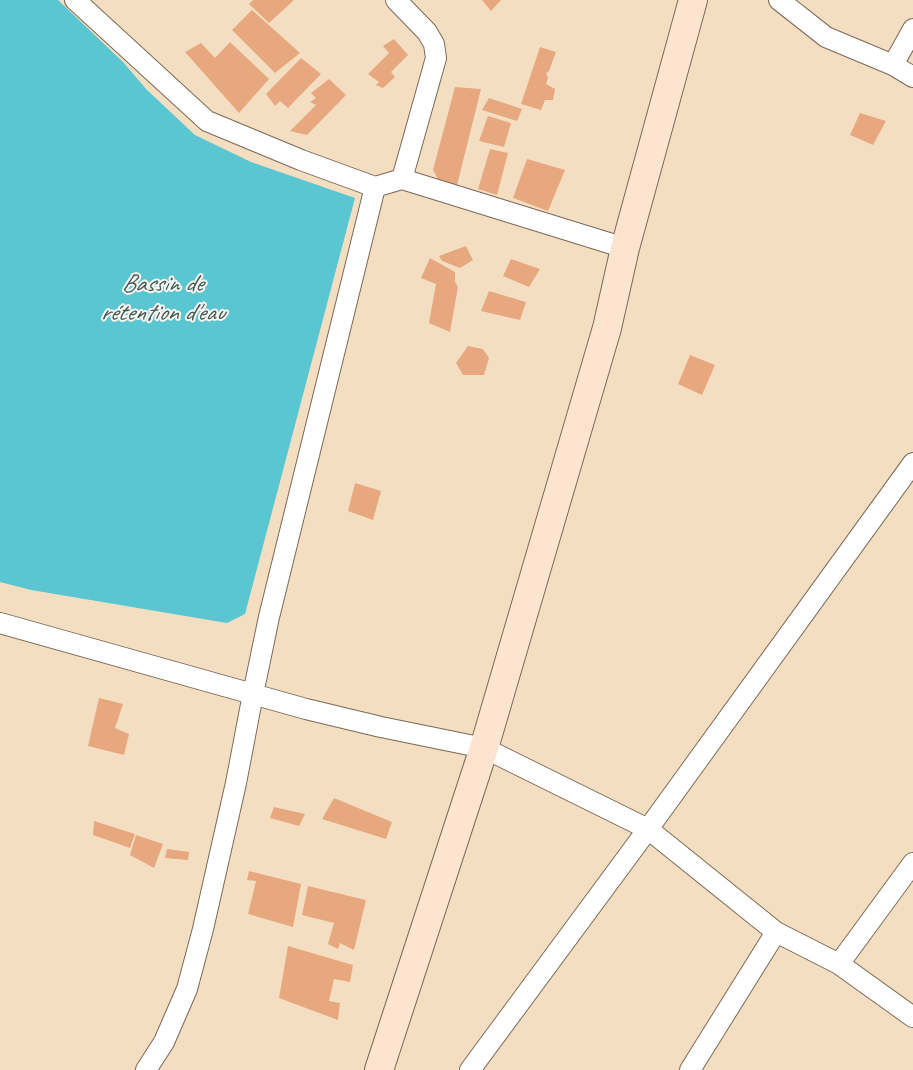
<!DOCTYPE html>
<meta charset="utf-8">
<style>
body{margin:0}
canvas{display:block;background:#f3dec2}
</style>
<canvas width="913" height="1070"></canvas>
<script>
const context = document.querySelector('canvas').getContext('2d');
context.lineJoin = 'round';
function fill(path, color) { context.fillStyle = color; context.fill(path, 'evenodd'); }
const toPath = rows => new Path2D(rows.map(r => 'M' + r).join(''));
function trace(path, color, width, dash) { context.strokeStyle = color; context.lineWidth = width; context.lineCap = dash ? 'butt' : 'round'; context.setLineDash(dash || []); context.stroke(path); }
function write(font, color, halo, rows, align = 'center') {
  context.font = font + ' Caveat,sans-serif'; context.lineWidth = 4; context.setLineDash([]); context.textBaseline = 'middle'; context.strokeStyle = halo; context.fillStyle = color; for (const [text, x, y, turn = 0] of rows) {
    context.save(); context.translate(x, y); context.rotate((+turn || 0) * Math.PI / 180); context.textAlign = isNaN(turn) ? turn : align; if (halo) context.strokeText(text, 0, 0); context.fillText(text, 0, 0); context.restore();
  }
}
fill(toPath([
 [0,0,58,0,123,62,147,90,195,135,251,162,355,198,245,614,227,623,31,590,0,582]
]), '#59c6d1');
fill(toPath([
 [253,0,294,0,269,23,249,4],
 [482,0,501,0,491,11],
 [252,10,300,53,275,73,232,30],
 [394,39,408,55,391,72,395,77,383,88,376,85,379,82,368,74,389,53,383,46],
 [230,42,269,79,239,113,185,52,201,43,215,58],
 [540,47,556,52,549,71,546,73,548,78,546,84,555,89,553,100,545,100,541,110,521,104],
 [301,58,321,74,288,108,280,101,275,106,266,94],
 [329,79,346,95,307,135,290,131,316,105,310,102,316,98,311,93],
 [455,87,481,89,457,185,438,179,433,170],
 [489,98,522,109,517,121,482,110],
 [860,113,886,121,873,145,850,135],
 [488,116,511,123,504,147,479,141],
 [490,149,508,153,497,195,478,189],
 [527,159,565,170,548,211,513,198],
 [466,246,473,260,460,268,442,261,439,256],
 [430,258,455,272,455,282,458,287,450,332,429,323,436,284,421,278],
 [511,259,540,269,529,287,503,276],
 [489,291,526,302,520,320,481,311],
 [468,346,483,349,489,358,484,375,463,375,456,363],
 [690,355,715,365,702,395,678,384],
 [355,483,381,491,373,520,348,511],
 [99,698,123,704,115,728,129,734,124,755,88,746],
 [334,798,392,822,386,839,322,819],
 [274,807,305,814,299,826,270,818],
 [94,821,135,834,130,848,93,835],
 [136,835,163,844,154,868,130,855],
 [167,849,189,852,188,860,165,858],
 [249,871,301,884,293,927,248,914,256,881,247,880],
 [308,886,366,900,354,950,340,943,338,949,328,944,334,923,302,915],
 [288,946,353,965,350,982,334,979,329,1001,340,1003,338,1020,279,998]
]), '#e8a87f');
const street = toPath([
 [75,0,207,121,301,160,375,187,402,179,625,248],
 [396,0,427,32,434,44,436,58,402,179],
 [779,0,826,37,893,65,913,77],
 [893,65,913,29],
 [0,623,306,709,381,727,484,748,648,829,776,932,839,964,913,1017],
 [839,964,913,863],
 [146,1070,164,1042,187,989,203,929,236,783,253,694,269,617,375,187],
 [470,1070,648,829,913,463],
 [690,1070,776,932]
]);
const secondary = toPath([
 [379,1070,484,748,607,328,625,248,693,0]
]);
trace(street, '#7b6957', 22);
trace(secondary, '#7b6957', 30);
trace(street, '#fff', 20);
trace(secondary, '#fde4d0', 28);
write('italic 25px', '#445954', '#f6f6f2', [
 ["Bassin de",162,284],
 ["rétention d'eau",162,313]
]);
</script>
